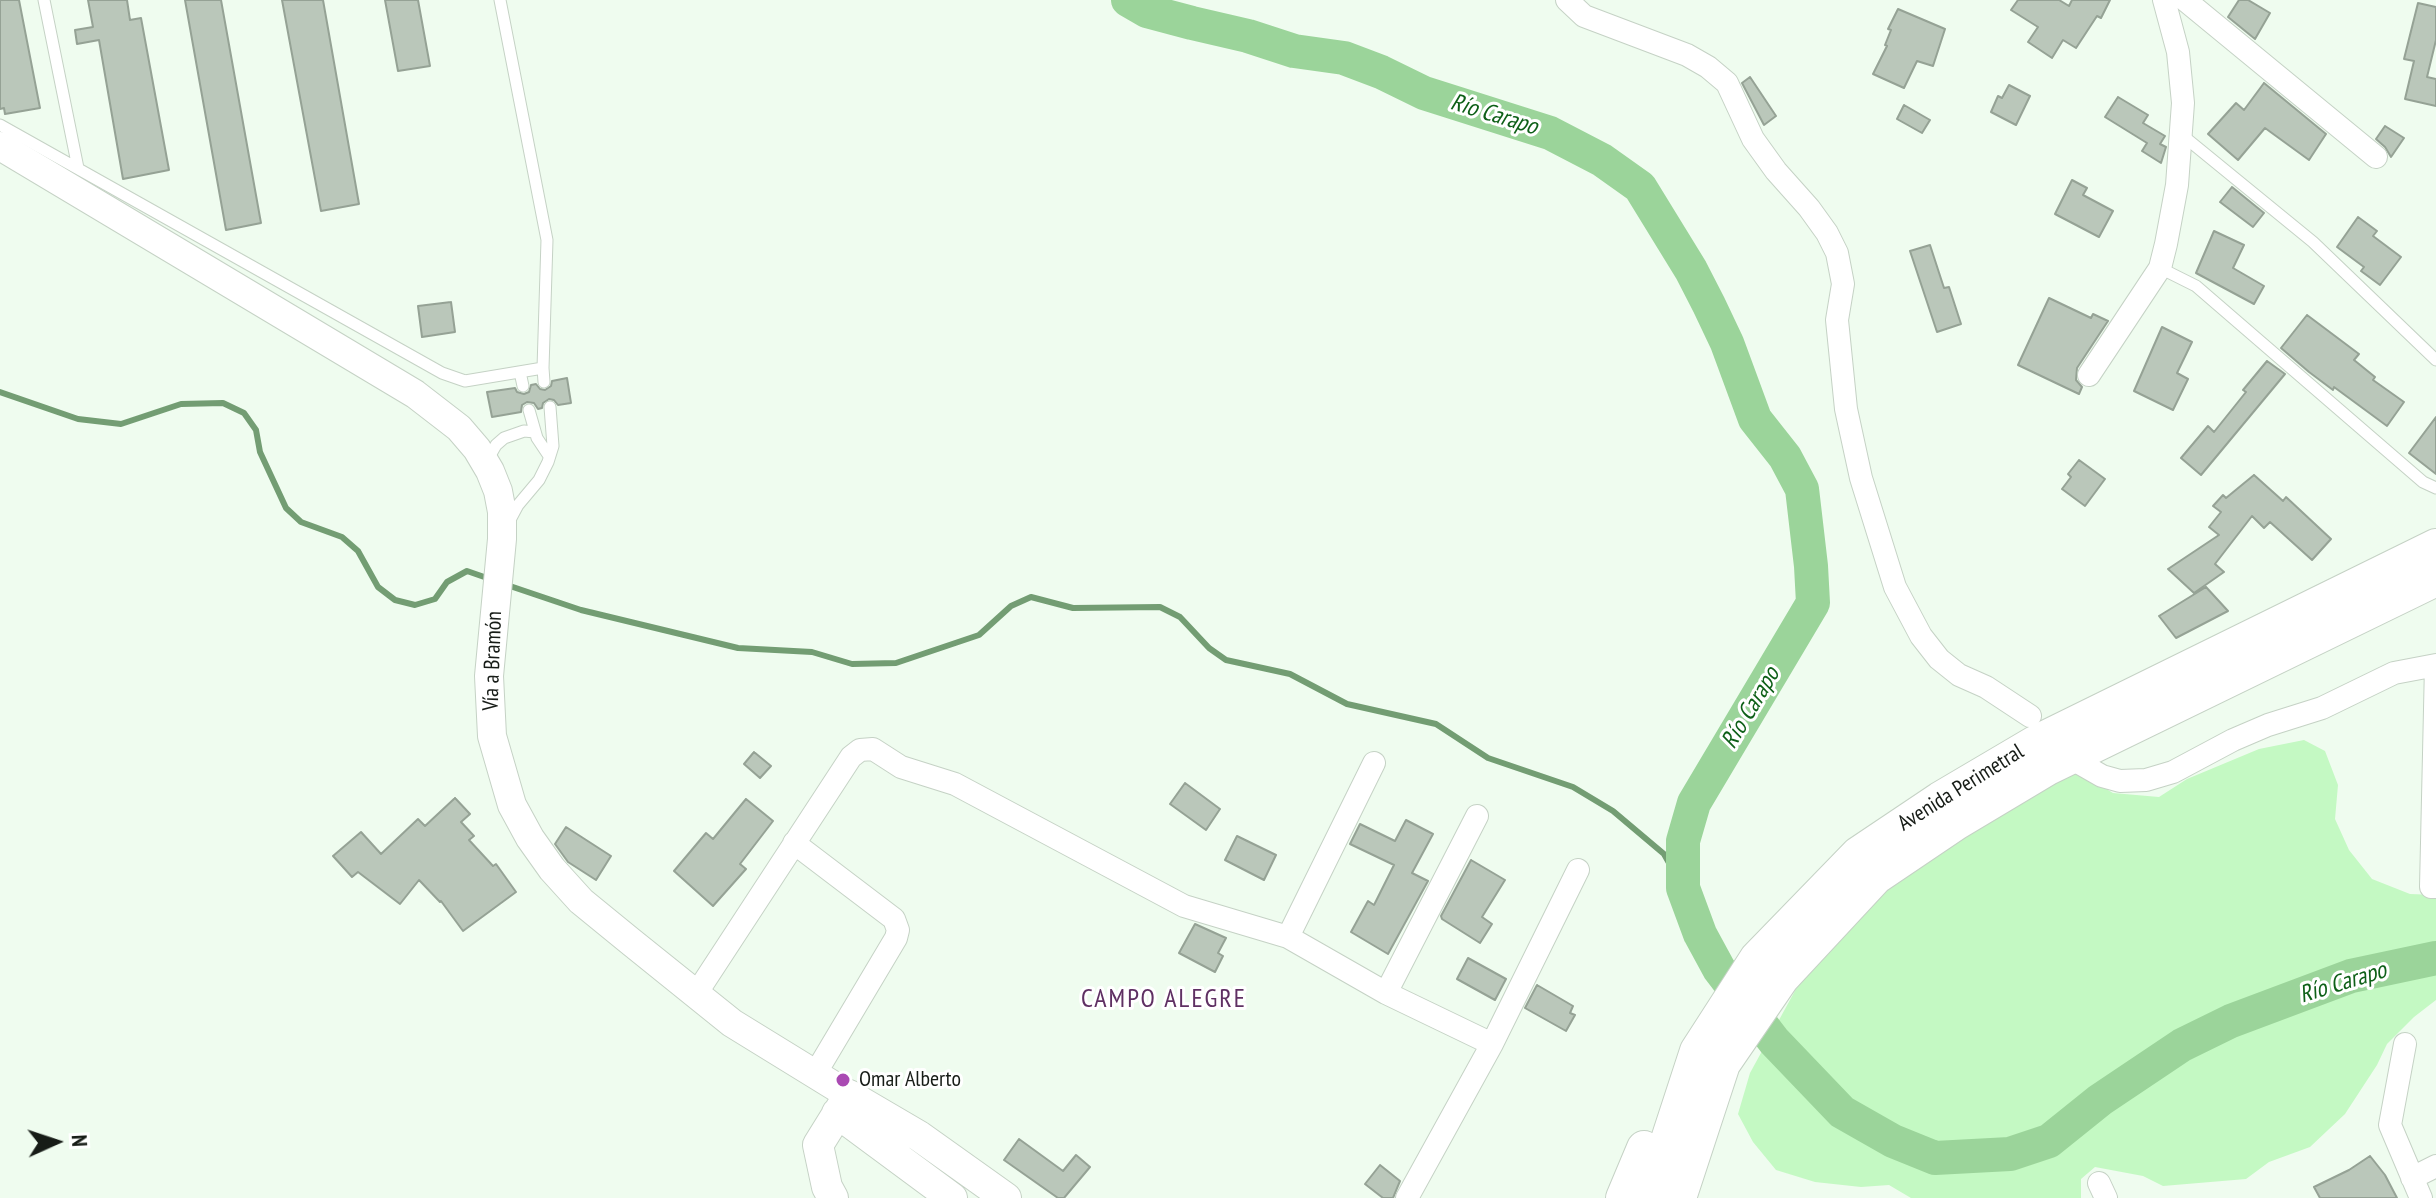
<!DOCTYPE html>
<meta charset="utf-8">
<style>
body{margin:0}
#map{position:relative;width:2436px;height:1198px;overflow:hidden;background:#effcef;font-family:"PT Sans Narrow",sans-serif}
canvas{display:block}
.north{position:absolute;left:16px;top:1102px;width:80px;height:80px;-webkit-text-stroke:6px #fff;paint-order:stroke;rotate:87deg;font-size:22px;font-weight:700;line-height:32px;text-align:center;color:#171c17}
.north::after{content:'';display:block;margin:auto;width:28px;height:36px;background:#171c17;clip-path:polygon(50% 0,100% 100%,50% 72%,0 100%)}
</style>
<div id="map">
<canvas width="2436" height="1198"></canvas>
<div class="north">N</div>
</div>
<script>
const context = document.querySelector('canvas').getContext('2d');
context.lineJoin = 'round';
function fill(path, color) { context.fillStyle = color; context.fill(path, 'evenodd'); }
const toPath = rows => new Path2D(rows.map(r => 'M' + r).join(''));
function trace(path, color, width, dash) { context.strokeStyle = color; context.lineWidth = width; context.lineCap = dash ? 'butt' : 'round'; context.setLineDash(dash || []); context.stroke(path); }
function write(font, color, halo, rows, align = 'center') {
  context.font = font + ' "PT Sans Narrow",sans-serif'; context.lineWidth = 6; context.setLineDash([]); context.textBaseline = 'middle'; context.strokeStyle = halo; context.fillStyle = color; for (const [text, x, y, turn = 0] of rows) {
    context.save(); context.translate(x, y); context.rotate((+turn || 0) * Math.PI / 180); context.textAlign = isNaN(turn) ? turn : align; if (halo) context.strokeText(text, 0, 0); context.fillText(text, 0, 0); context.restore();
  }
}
fill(toPath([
 [2304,740,2325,751,2338,785,2335,819,2349,850,2372,879,2410,894,2436,895,2436,1000,2414,1017,2387,1044,2377,1065,2345,1114,2310,1147,2269,1162,2246,1179,2163,1186,2143,1176,2095,1167,2081,1179,2081,1198,1911,1198,1889,1185,1861,1187,1815,1182,1776,1170,1753,1142,1738,1114,1750,1073,1808,967,1856,910,2059,766,2088,778,2113,793,2159,797,2187,779,2259,749]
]), '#c4f9c3');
trace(toPath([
 [0,392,78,419,121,424,181,404,223,403,244,413,256,430,260,452,286,508,301,522,342,537,358,551,378,587,395,600,415,605,435,599,447,582,467,571,490,579],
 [504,584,581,610,738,648,812,652,852,664,896,663,979,635,1011,606,1031,597,1073,608,1160,607,1180,617,1209,648,1226,660,1290,674,1347,704,1436,724,1488,758,1573,787,1613,811,1664,854,1683,888]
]), '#739d73', 6);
trace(toPath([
 [1128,0,1147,11,1192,23,1248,36,1294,51,1344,58,1381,72,1424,93,1550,133,1602,160,1640,187,1691,270,1709,305,1727,343,1755,419,1785,457,1802,489,1811,566,1813,603,1694,803,1683,841,1683,888,1700,934,1719,969,1774,1041,1842,1112,1893,1141,1935,1158,2010,1154,2049,1141,2100,1100,2182,1045,2231,1021,2351,976,2436,958]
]), '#9bd49a', 34);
const building = toPath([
 [0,0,19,0,40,108,5,114,4,108,0,109,0,0],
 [88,0,127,0,130,20,141,18,169,170,123,179,99,40,77,44,75,30,93,27,88,0],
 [185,0,221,0,261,223,226,230,185,0],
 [282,0,323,0,359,204,321,211,282,0],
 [385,0,418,0,430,66,398,71,385,0],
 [2018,0,2059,0,2069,6,2072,0,2110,0,2101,18,2097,16,2076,48,2063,40,2052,58,2028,42,2038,27,2011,10,2018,0],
 [2239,0,2248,0,2270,13,2255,39,2228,17,2239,0],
 [2418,3,2436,7,2436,40,2427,77,2436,79,2436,106,2405,99,2414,61,2404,59,2418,3],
 [1898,9,1945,29,1933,66,1917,61,1904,88,1873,74,1887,46,1885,45,1891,30,1888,29,1898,9],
 [1750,77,1776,116,1764,125,1742,83,1750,77],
 [2264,83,2326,134,2309,160,2265,128,2238,160,2208,134,2236,103,2244,110,2264,83],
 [2009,85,2030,96,2016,125,1991,112,1998,96,2002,98,2009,85],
 [2118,97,2148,115,2143,123,2165,136,2160,144,2166,147,2161,163,2142,151,2147,143,2105,117,2118,97],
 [1904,105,1930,120,1922,133,1897,119,1904,105],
 [2385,126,2404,138,2391,157,2385,147,2376,139,2385,126],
 [2072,180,2087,188,2083,195,2113,211,2099,237,2055,214,2072,180],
 [2232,187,2264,213,2253,227,2220,202,2232,187],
 [2358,217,2377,231,2373,236,2401,257,2380,285,2361,271,2364,267,2337,247,2358,217],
 [2214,231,2244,245,2233,268,2264,286,2254,304,2196,273,2214,231],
 [1930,245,1944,288,1949,287,1961,324,1937,332,1910,251,1930,245],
 [2049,298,2091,318,2093,314,2108,321,2077,368,2076,380,2082,387,2079,394,2018,365,2049,298],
 [451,302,455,332,422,337,418,306,451,302],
 [2307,315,2359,354,2354,360,2375,377,2373,380,2404,402,2387,426,2334,387,2333,390,2309,372,2281,348,2307,315],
 [2162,327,2192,342,2177,373,2188,379,2173,410,2134,391,2162,327],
 [2267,361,2285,374,2201,475,2181,458,2208,426,2214,432,2246,392,2243,390,2267,361],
 [567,378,571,403,558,405,554,400,549,399,543,403,542,408,538,409,534,403,527,402,522,405,521,412,492,417,487,392,515,388,517,392,524,394,529,392,531,385,536,384,540,389,545,390,551,386,552,381,567,378],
 [2436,417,2436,474,2409,453,2436,417],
 [2079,460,2105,479,2085,506,2062,489,2071,477,2068,474,2079,460],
 [2254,475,2283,501,2286,497,2331,539,2312,560,2270,522,2264,528,2252,516,2215,564,2224,572,2194,593,2168,569,2219,535,2209,527,2221,512,2213,506,2223,495,2226,498,2254,475],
 [2206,587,2228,611,2176,638,2159,616,2206,587],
 [754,752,771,766,760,778,744,764,754,752],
 [1185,783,1220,809,1206,830,1170,804,1185,783],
 [455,798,470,814,461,822,474,836,469,840,493,866,496,864,516,892,463,931,441,901,440,902,419,880,400,904,358,872,352,877,333,856,361,832,381,854,418,819,425,826,455,798],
 [746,799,773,821,740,864,746,869,713,906,674,871,706,833,713,839,746,799],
 [1406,820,1433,834,1412,873,1428,881,1388,954,1351,932,1368,901,1374,905,1394,865,1350,844,1360,824,1395,841,1406,820],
 [566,827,611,856,596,880,568,862,555,844,566,827],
 [1237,836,1276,855,1264,880,1225,860,1237,836],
 [1471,860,1505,880,1482,917,1492,924,1480,943,1442,919,1441,916,1471,860],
 [1195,924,1226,938,1218,953,1223,956,1215,972,1179,953,1195,924],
 [1468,958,1506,979,1495,1000,1457,979,1468,958],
 [1537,985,1573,1006,1570,1013,1575,1015,1566,1031,1525,1008,1537,985],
 [1019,1139,1063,1171,1076,1155,1090,1167,1064,1198,1058,1198,1004,1160,1019,1139],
 [2370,1156,2385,1175,2397,1198,2320,1198,2314,1187,2349,1170,2370,1156],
 [1380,1165,1400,1181,1393,1198,1383,1198,1365,1184,1380,1165]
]);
fill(building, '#bac7ba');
trace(building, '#95a295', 2);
const service = toPath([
 [44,0,78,168],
 [500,0,547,240,543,368],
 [0,125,442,373,465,381,543,368,544,382],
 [2182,135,2313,242,2436,360],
 [2160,268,2196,286,2423,482,2436,488],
 [520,372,523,386],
 [529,410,537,438,549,456],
 [488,459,496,445,504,438,524,431,535,432],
 [510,520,518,505,539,480,548,462,553,446,550,407]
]);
const minor = toPath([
 [1567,0,1584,16,1687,55,1708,67,1727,83,1753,139,1776,171,1809,208,1827,233,1837,253,1843,284,1837,320,1846,409,1861,478,1895,587,1921,636,1939,659,1959,675,1986,687,2030,716],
 [2185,0,2376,157],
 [2089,375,2160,268,2166,244,2177,185,2183,103,2178,52,2164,0],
 [2081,764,2102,776,2120,781,2146,780,2173,772,2233,740,2268,725,2322,708,2394,673,2436,665,2431,887,2436,887],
 [794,843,894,919,898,930,896,938,815,1074],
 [1288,937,1374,763],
 [1386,993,1477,816],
 [696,994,851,757,860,750,873,749,901,767,955,784,1184,906,1288,937,1386,993,1492,1044],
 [2405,1044,2390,1125,2421,1198],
 [2412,1178,2436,1166],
 [2099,1183,2106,1198],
 [1407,1198,1492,1044,1578,870]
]);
const tertiary = toPath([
 [0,146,415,394,459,428,477,449,490,471,498,491,502,512,502,539,489,676,492,736,512,805,530,838,552,869,581,901,630,941,732,1023,849,1095]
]);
const secondary = toPath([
 [837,1113,952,1198],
 [833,1198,827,1187,818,1145,849,1095,919,1136,1006,1198]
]);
const primary = toPath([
 [1623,1198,1644,1148],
 [1649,1198,1697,1051,1757,958,1858,854,1940,799,2035,743,2436,546],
 [1679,1198,1723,1064,1782,978,1876,877,1956,823,2048,768,2436,579]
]);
trace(service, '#c5d2c5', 13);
trace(minor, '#c5d2c5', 24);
trace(tertiary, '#c5d2c5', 30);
trace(secondary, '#c5d2c5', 32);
trace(primary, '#c5d2c5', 36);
trace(service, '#fff', 11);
trace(minor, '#fff', 22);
trace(tertiary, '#fff', 28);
trace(secondary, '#fff', 30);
trace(primary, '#fff', 34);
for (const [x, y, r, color] of [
 [843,1080,8,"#aa4ab3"]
]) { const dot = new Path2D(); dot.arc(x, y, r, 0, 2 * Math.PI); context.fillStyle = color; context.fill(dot); trace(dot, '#fff', 3); }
write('22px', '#171c17', '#fff', [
 ["Vía a Bramón",493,661,-88],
 ["Avenida Perimetral",1961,788,-32]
]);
write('22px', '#171c17', '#fff', [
 ["Omar Alberto",859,1080]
], 'left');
write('italic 24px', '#0e6018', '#fff', [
 ["Río Carapo",1494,115,17],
 ["Río Carapo",1751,708,-59],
 ["Río Carapo",2343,983,-17]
]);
context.letterSpacing = '2px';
write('26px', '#5f3063', '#fff', [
 ["CAMPO ALEGRE",1164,1000]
]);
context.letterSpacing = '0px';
</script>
